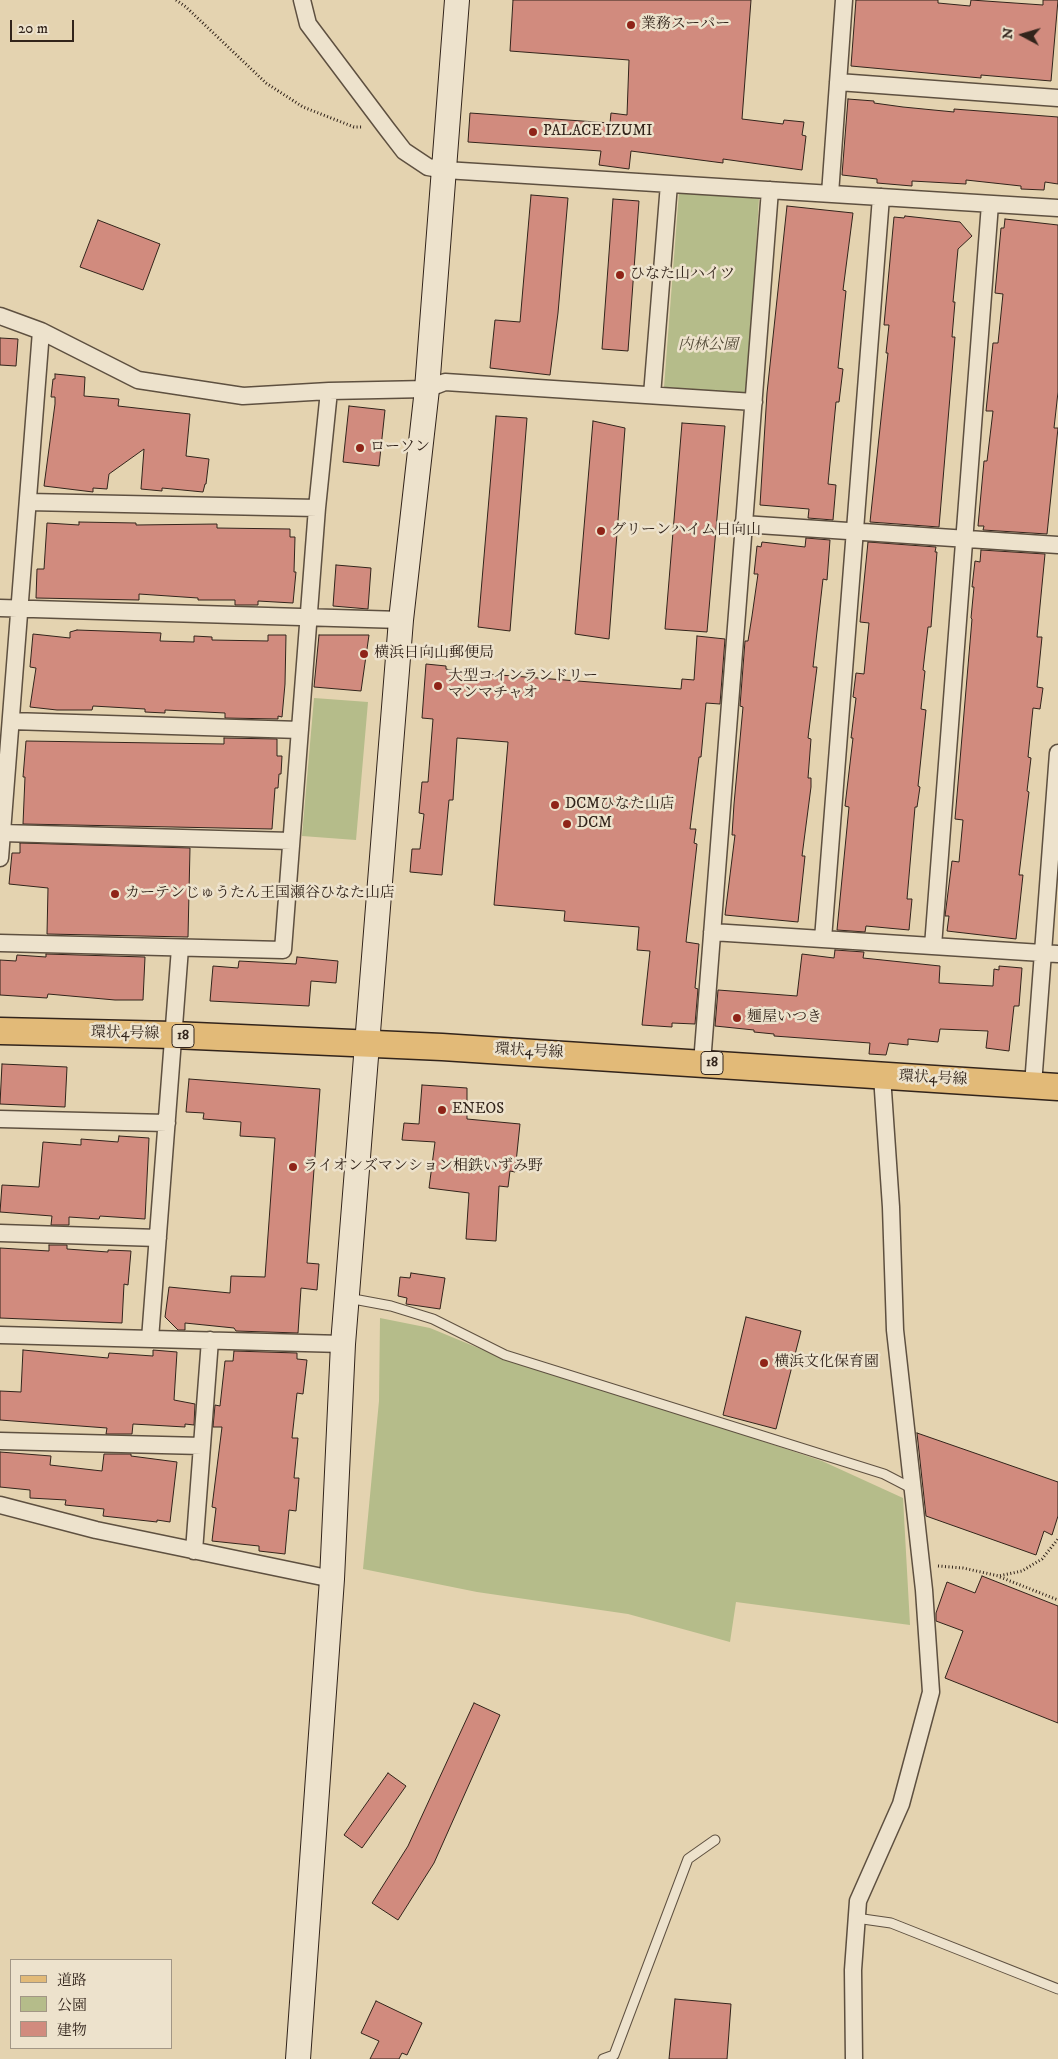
<!DOCTYPE html>
<meta charset="utf-8">
<style>
body{margin:0}
#map{position:relative;width:1058px;height:2059px;overflow:hidden;background:#e4d3b0;font-family:"IM FELL DW Pica","Noto Serif JP",serif}
canvas{display:block}
.legend{position:absolute;left:10px;top:1959px;width:162px;height:90px;box-sizing:border-box;background:#ede2cc;border:1px solid #a29685;margin:0;padding:6px 9px;list-style:none;font-size:15px;color:#32241b}
.legend li{display:flex;align-items:center;gap:10px;height:25px}
.legend b{width:25px;border:1px solid #a29685}
.north{position:absolute;left:998px;top:10px;width:50px;height:50px;-webkit-text-stroke:4px #ede2cc;paint-order:stroke;rotate:276deg;font-size:14px;font-weight:700;line-height:20px;text-align:center;color:#32241b}
.north::after{content:'';display:block;margin:auto;width:18px;height:22px;background:#32241b;clip-path:polygon(50% 0,100% 100%,50% 72%,0 100%)}
.scale{position:absolute;left:10px;top:20px;width:64px;height:22px;box-sizing:border-box;border:2px solid #32241b;border-top:0;padding-left:6px;font-size:15px;line-height:18px;white-space:nowrap;color:#32241b;-webkit-text-stroke:4px #ede2cc;paint-order:stroke}
</style>
<div id="map">
<canvas width="1058" height="2059"></canvas>
<ul class="legend">
<li><b style="height:6px;background:#e2ba78"></b>道路</li>
<li><b style="height:14px;background:#b5bc8a"></b>公園</li>
<li><b style="height:14px;background:#d18b7e"></b>建物</li>
</ul>
<div class="north">N</div>
<div class="scale">20 m</div>
</div>
<script>
const context = document.querySelector('canvas').getContext('2d');
context.lineJoin = 'round';
function fill(path, color) { context.fillStyle = color; context.fill(path, 'evenodd'); }
const toPath = rows => new Path2D(rows.map(r => 'M' + r).join(''));
function trace(path, color, width, dash) { context.strokeStyle = color; context.lineWidth = width; context.lineCap = dash ? 'butt' : 'round'; context.setLineDash(dash || []); context.stroke(path); }
function write(font, color, halo, rows, align = 'center') {
  context.font = font + ' "IM FELL DW Pica","Noto Serif JP",serif'; context.lineWidth = 5; context.setLineDash([]); context.textBaseline = 'middle'; context.strokeStyle = halo; context.fillStyle = color; for (const [text, x, y, turn = 0] of rows) {
    context.save(); context.translate(x, y); context.rotate((+turn || 0) * Math.PI / 180); context.textAlign = isNaN(turn) ? turn : align; if (halo) context.strokeText(text, 0, 0); context.fillText(text, 0, 0); context.restore();
  }
}
fill(toPath([
 [679,192,759,198,747,393,664,387],
 [314,698,368,702,356,840,302,836],
 [380,1318,430,1328,505,1359,672,1411,822,1461,903,1498,910,1625,736,1602,730,1642,628,1614,477,1592,363,1569,379,1401]
]), '#b5bc8a');
const building = toPath([
 [513,0,751,0,742,119,783,124,784,120,804,122,802,135,806,136,802,170,723,159,723,163,631,151,629,169,599,165,601,151,468,142,470,113,610,123,611,113,627,115,629,60,510,51,513,0],
 [856,0,938,0,938,3,970,6,971,0,1043,5,1043,0,1058,0,1051,81,981,75,981,78,851,66,856,0],
 [848,99,874,101,874,103,903,107,954,112,954,109,1058,117,1058,184,1045,182,1044,190,1021,189,1021,186,966,180,966,184,912,181,912,186,877,183,877,179,842,175,848,99],
 [531,195,568,198,558,313,550,375,490,368,495,320,520,322,531,195],
 [613,199,639,201,628,351,602,349,613,199],
 [787,206,853,213,843,290,846,291,838,368,843,369,839,402,836,402,828,484,836,485,833,520,808,518,809,509,760,505,767,393,787,206],
 [905,216,960,222,972,236,958,249,953,302,955,302,952,337,955,337,939,527,870,522,888,353,886,353,889,325,884,325,894,217,904,218,905,216],
 [1005,219,1058,225,1058,392,1054,428,1058,428,1047,534,983,530,984,526,978,526,984,461,987,461,993,411,986,411,993,343,998,343,1003,294,995,293,1001,228,1004,228,1005,219],
 [98,220,160,244,143,290,80,267,98,220],
 [0,338,18,339,16,366,0,365,0,338],
 [55,374,85,377,84,396,119,399,118,406,190,414,186,456,209,459,206,484,205,484,203,492,162,488,162,491,141,489,144,449,109,474,107,489,93,488,93,492,44,486,55,404,55,397,51,397,53,379,55,379,55,374],
 [349,406,385,410,379,466,343,462,349,406],
 [496,416,527,418,510,631,478,627,496,416],
 [593,421,625,428,609,639,575,634,593,421],
 [682,423,725,426,707,632,665,629,682,423],
 [79,522,136,523,136,525,217,524,217,528,290,529,290,537,295,537,294,572,296,572,293,603,258,601,258,605,235,605,235,600,198,600,198,598,139,594,139,600,36,598,37,569,44,569,47,523,79,525,79,522],
 [806,538,830,540,827,580,823,579,813,667,817,667,808,738,811,739,808,778,811,778,811,787,802,856,805,856,798,922,725,915,735,835,732,835,734,804,743,707,740,706,745,641,748,641,752,616,758,574,754,574,757,546,761,547,762,542,805,547,806,538],
 [868,542,936,547,935,552,937,552,931,627,928,627,923,670,925,671,921,709,926,710,918,786,920,787,917,807,915,807,907,899,912,899,909,930,866,926,865,932,837,930,849,807,845,806,853,738,851,738,856,698,853,697,856,673,864,674,869,623,860,622,868,542],
 [981,550,1045,554,1037,637,1042,637,1037,687,1043,688,1040,709,1033,708,1028,757,1031,758,1027,791,1029,792,1019,875,1023,875,1016,939,947,931,949,916,945,916,952,861,959,862,963,820,955,819,972,619,971,618,974,587,972,587,975,561,980,562,981,550],
 [336,565,371,568,368,609,333,606,336,565],
 [77,630,161,633,160,641,194,642,194,636,212,637,212,640,268,641,268,635,286,635,285,684,282,717,278,716,278,719,225,718,225,713,165,710,165,713,145,712,145,709,93,706,92,710,57,710,30,707,36,668,30,667,33,634,70,638,70,632,77,630],
 [319,635,369,635,361,691,314,687,319,635],
 [697,636,725,639,720,704,706,703,701,757,699,757,690,829,696,829,694,843,697,844,686,942,699,944,695,988,698,989,695,1024,672,1023,672,1027,642,1025,650,951,637,950,639,927,564,921,565,911,494,905,508,742,457,738,453,800,449,800,442,875,410,872,412,849,420,849,424,814,419,813,422,782,428,782,433,719,422,718,426,664,446,666,446,669,461,672,681,689,682,679,694,680,697,636],
 [224,738,277,739,277,756,282,756,281,774,279,774,278,788,275,788,272,829,23,824,25,777,23,777,26,741,224,744,224,738],
 [20,843,190,848,188,937,47,934,48,888,9,884,12,853,20,853,20,843],
 [835,950,864,952,863,958,940,966,939,983,993,986,994,969,999,970,999,966,1022,968,1019,1006,1014,1006,1009,1051,986,1048,988,1031,940,1029,938,1042,908,1039,908,1045,889,1043,886,1055,869,1054,870,1043,774,1036,774,1034,754,1032,754,1030,715,1026,718,990,797,996,802,954,834,958,835,950],
 [46,954,145,957,143,1000,115,1000,48,994,47,998,0,995,0,960,16,961,17,955,46,957,46,954],
 [297,957,338,961,336,983,311,981,309,1006,210,1001,213,966,238,968,239,961,296,964,297,957],
 [2,1064,67,1067,65,1107,0,1104,2,1064],
 [189,1079,320,1089,307,1263,319,1264,317,1290,301,1288,298,1333,236,1331,234,1328,185,1323,185,1330,178,1330,165,1317,169,1287,230,1293,231,1276,265,1277,275,1138,240,1136,241,1122,203,1119,204,1113,186,1112,189,1079],
 [422,1085,467,1088,467,1119,520,1124,515,1172,510,1171,508,1187,499,1186,496,1241,466,1239,469,1193,429,1188,435,1142,402,1140,404,1123,419,1124,422,1085],
 [119,1136,149,1138,145,1219,100,1216,99,1219,69,1217,69,1225,51,1225,52,1216,0,1212,2,1185,39,1187,43,1142,81,1145,81,1139,118,1142,119,1136],
 [49,1245,67,1245,67,1249,108,1252,108,1250,131,1251,128,1285,124,1284,122,1323,0,1318,0,1248,49,1251,49,1245],
 [411,1273,445,1278,440,1309,406,1304,407,1298,398,1296,400,1277,410,1278,411,1273],
 [746,1317,801,1331,776,1429,723,1415,746,1317],
 [23,1350,108,1358,109,1353,153,1356,153,1350,177,1352,174,1400,195,1404,194,1425,185,1424,185,1427,133,1424,132,1434,106,1434,107,1428,0,1420,0,1391,21,1392,23,1350],
 [234,1351,297,1353,297,1359,307,1360,303,1394,297,1393,292,1438,298,1438,294,1478,299,1478,296,1511,289,1510,285,1554,259,1551,259,1546,212,1541,216,1508,212,1507,222,1427,213,1427,215,1405,220,1406,225,1361,233,1361,234,1351],
 [917,1433,1058,1482,1058,1516,1052,1535,1044,1531,1036,1555,926,1516,917,1433],
 [0,1452,51,1456,50,1465,102,1471,104,1454,131,1454,131,1456,177,1462,170,1522,157,1520,157,1522,103,1516,104,1509,65,1505,66,1500,30,1498,30,1490,0,1487,0,1452],
 [982,1576,1058,1606,1058,1723,945,1678,963,1631,936,1621,936,1613,947,1582,975,1593,982,1576],
 [474,1703,500,1715,434,1863,398,1920,372,1903,408,1846,474,1703],
 [388,1773,406,1786,362,1848,344,1835,388,1773],
 [675,1999,731,2004,727,2059,669,2059,675,1999],
 [376,2001,422,2023,407,2055,402,2053,399,2059,370,2059,379,2041,361,2033,376,2001]
]);
fill(building, '#d18b7e');
trace(building, '#32241b', 1);
const lane = toPath([
 [348,1298,391,1306,433,1319,505,1355,884,1474,913,1489],
 [856,1918,891,1923,1058,1989],
 [603,2059,614,2055,688,1859,715,1840]
]);
const street = toPath([
 [302,0,308,24,387,129,404,151,428,167,445,170,1058,208],
 [838,82,1058,98],
 [830,194,844,0],
 [0,316,41,331,138,380,243,396,329,391,427,389,445,382,754,402],
 [652,395,669,184],
 [28,502,317,508],
 [743,524,1058,545],
 [0,608,401,620],
 [11,721,300,730],
 [2,833,291,841],
 [0,858,41,331],
 [712,932,1058,954],
 [823,939,881,197],
 [0,943,283,950,317,508,329,391],
 [933,946,990,204],
 [702,1063,770,190],
 [1033,1085,1058,753],
 [0,1119,167,1123],
 [0,1233,158,1238],
 [0,1335,343,1344],
 [150,1339,180,948],
 [0,1441,202,1446],
 [0,1505,96,1530,332,1579],
 [194,1551,210,1340],
 [854,2059,853,1970,858,1901,901,1804,931,1692,924,1590,895,1330,891,1207,882,1076]
]);
const secondary = toPath([
 [298,2059,332,1579,343,1344,401,620,427,389,457,0]
]);
const primary = toPath([
 [0,1031,173,1035,442,1047,1058,1087]
]);
trace(lane, '#5e5040', 11);
trace(street, '#5e5040', 19);
trace(secondary, '#32241b', 26);
trace(primary, '#32241b', 29);
trace(toPath([
 [176,0,186,7,266,83,303,107,354,127,362,127],
 [938,1566,963,1568,999,1576,1022,1571,1042,1559,1058,1539],
 [1000,1577,1058,1600]
]), '#32241b', 3, [1, 2.5]);
trace(lane, '#ede2cc', 9);
trace(street, '#ede2cc', 16);
trace(secondary, '#ede2cc', 24);
trace(primary, '#e2ba78', 26);
for (const [x, y, r, color] of [
 [631,25,5,"#8f2418"],
 [533,132,5,"#8f2418"],
 [620,275,5,"#8f2418"],
 [360,448,5,"#8f2418"],
 [601,531,5,"#8f2418"],
 [364,654,5,"#8f2418"],
 [438,686,5,"#8f2418"],
 [555,805,5,"#8f2418"],
 [567,824,5,"#8f2418"],
 [115,894,5,"#8f2418"],
 [737,1018,5,"#8f2418"],
 [442,1110,5,"#8f2418"],
 [293,1167,5,"#8f2418"],
 [764,1363,5,"#8f2418"]
]) { const dot = new Path2D(); dot.arc(x, y, r, 0, 2 * Math.PI); context.fillStyle = color; context.fill(dot); trace(dot, '#ede2cc', 2); }
for (const [x, y, w] of [
 [183,1036,22],
 [712,1063,22]
]) { const box = new Path2D(); box.roundRect(x - w / 2, y - 11.5, w, 23, 4); context.fillStyle = '#ede2cc'; context.fill(box); trace(box, '#32241b', 1); }
write('bold 14px', '#32241b', null, [
 ["18",183,1036],
 ["18",712,1063]
]);
write('15px', '#32241b', '#ede2cc', [
 ["業務スーパー",641,25],
 ["PALACE IZUMI",543,132],
 ["ひなた山ハイツ",630,275],
 ["ローソン",370,448],
 ["グリーンハイム日向山",611,531],
 ["横浜日向山郵便局",374,654],
 ["大型コインランドリー",448,677],
 ["マンマチャオ",448,694],
 ["DCMひなた山店",565,805],
 ["DCM",577,824],
 ["カーテンじゅうたん王国瀬谷ひなた山店",125,894],
 ["麺屋いつき",747,1018],
 ["ENEOS",452,1110],
 ["ライオンズマンション相鉄いずみ野",303,1167],
 ["横浜文化保育園",774,1363]
], 'left');
write('italic 15px', '#534a37', '#ede2cc', [
 ["内林公園",708,346]
]);
write('15px', '#32241b', '#ede2cc', [
 ["環状4号線",125,1034,1],
 ["環状4号線",529,1052,3],
 ["環状4号線",933,1079,3]
]);
</script>
